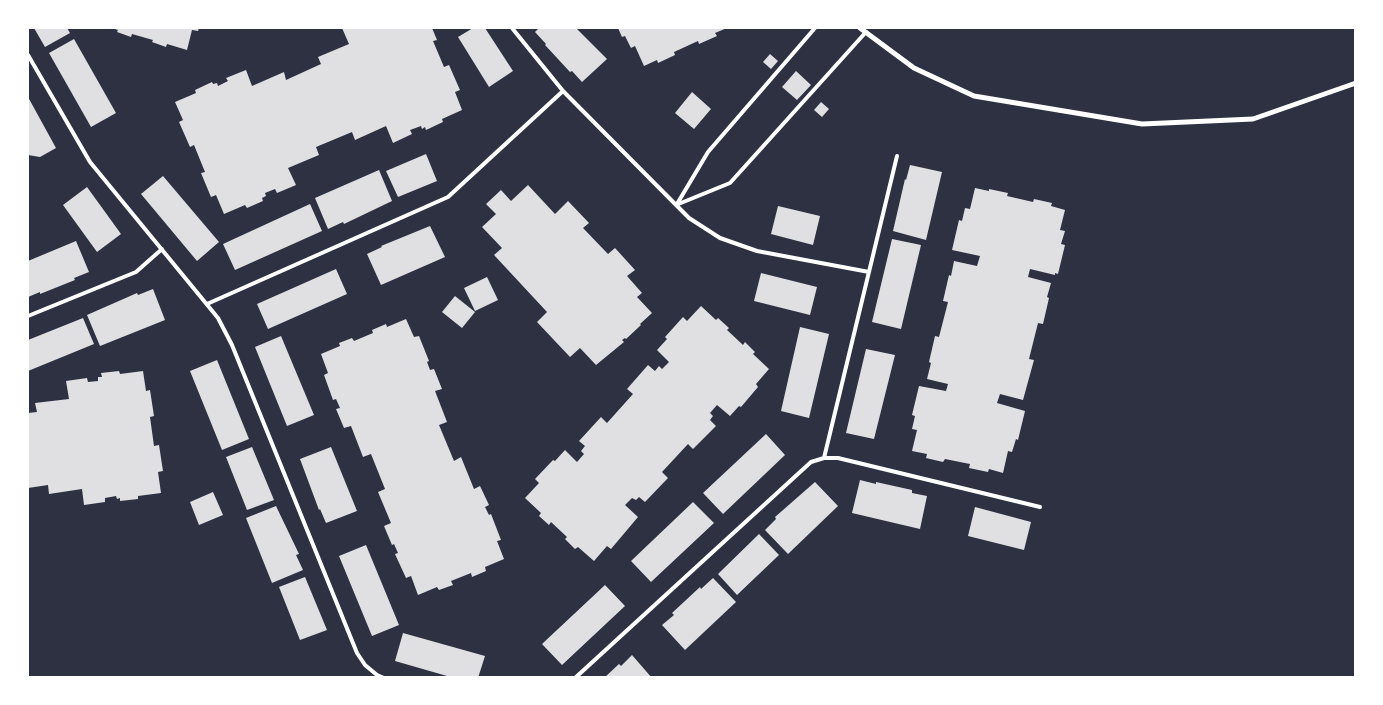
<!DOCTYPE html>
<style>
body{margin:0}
#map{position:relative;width:1383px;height:705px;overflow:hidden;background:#2d3142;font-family:"Exo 2",sans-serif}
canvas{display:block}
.frame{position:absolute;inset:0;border:29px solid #fff;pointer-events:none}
</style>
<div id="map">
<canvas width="1383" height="705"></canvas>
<div class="frame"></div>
</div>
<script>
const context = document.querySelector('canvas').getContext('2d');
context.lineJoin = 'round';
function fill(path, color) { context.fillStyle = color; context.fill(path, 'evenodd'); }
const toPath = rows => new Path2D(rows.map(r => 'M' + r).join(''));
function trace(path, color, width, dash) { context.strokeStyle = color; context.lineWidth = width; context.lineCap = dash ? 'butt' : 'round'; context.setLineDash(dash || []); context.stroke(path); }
fill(toPath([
 [34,28,67,28,70,33,45,47],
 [112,28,199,28,198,31,192,30,187,50,167,44,166,47,152,42,153,40,132,34,131,37,117,32,118,30],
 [342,28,432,28,437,40,433,41,444,67,449,65,460,90,455,92,462,110,442,119,443,122,426,130,425,127,422,129,421,126,410,130,412,134,393,143,386,126,355,140,352,132,316,147,319,155,288,168,296,185,277,193,275,189,265,193,266,196,262,198,263,201,247,208,245,205,224,214,216,195,211,197,201,173,205,172,194,145,190,147,179,122,183,120,175,102,196,93,195,90,212,82,213,84,217,83,218,86,228,81,226,78,246,70,252,86,284,72,286,80,321,64,318,57,349,44],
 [473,28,485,28,513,71,489,87,458,37],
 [539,28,576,28,607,59,582,82,572,71,570,72,545,45,546,44,535,32],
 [618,28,727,28,715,33,717,36,699,44,698,41,674,52,675,55,658,63,657,60,644,66,635,46,631,48,625,36,622,37],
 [74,39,116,113,91,127,49,53],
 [770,54,778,61,771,69,763,62],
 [796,71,811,85,797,100,782,87],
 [692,92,711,109,694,129,675,113],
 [28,97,56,148,40,157,28,155],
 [821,102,829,109,822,117,814,110],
 [426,154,437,181,398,197,386,171],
 [910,165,942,172,926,240,893,231,905,179,906,180],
 [379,170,392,201,344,224,343,222,328,229,315,198],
 [163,176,219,242,197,261,141,194],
 [528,185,555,214,568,201,589,223,583,228,608,254,615,248,635,270,627,276,642,293,637,297,652,313,640,324,641,325,626,339,625,338,622,340,624,342,596,365,580,348,570,357,537,322,547,312,494,255,502,248,482,227,496,214,486,204,501,190,511,201],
 [87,187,121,234,97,252,63,205],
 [975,188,989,191,989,189,1008,193,1007,196,1033,202,1034,199,1052,203,1051,206,1065,210,1060,230,1065,231,1061,244,1065,245,1058,274,1055,273,1055,275,1030,269,1028,277,1051,283,1047,297,1049,298,1043,324,1038,323,1029,359,1034,360,1023,400,1000,394,997,403,1025,411,1018,440,1016,439,1012,452,1008,451,1003,473,989,469,988,472,969,468,970,464,945,459,943,462,926,458,927,454,912,451,917,430,912,429,915,416,912,415,919,386,946,391,948,384,927,379,931,363,929,362,935,336,939,337,948,302,943,301,949,275,951,276,954,261,977,266,980,256,952,250,959,220,962,221,965,208,970,209],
 [310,204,322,231,235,270,223,244],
 [778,206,820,216,813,245,771,234],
 [430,226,445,257,381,285,367,254,382,247,381,246],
 [892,239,921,245,901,329,872,322],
 [76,241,89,272,74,278,75,280,40,294,40,292,28,297,28,261],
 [336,269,347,294,268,329,257,304],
 [761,273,817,287,810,315,754,301],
 [487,277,498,300,475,311,464,288],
 [153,289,165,320,100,346,87,315,137,293,138,295],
 [455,296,475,312,462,328,442,312],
 [701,306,716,320,718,318,729,328,727,330,743,345,745,342,755,352,753,354,769,369,756,384,758,387,741,407,739,406,730,416,717,405,710,413,713,416,710,420,716,426,693,449,688,444,662,472,668,478,645,502,639,497,636,500,632,498,625,505,638,517,611,549,607,546,594,561,578,547,575,549,565,539,567,537,551,522,549,525,539,516,541,513,525,498,539,483,535,479,553,460,555,461,565,450,577,462,584,454,581,451,585,446,579,441,601,417,607,423,633,394,627,389,648,365,655,371,659,366,662,369,669,362,657,350,667,339,665,337,683,317,687,321],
 [83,318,94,344,28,371,28,340],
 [406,319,414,337,419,336,429,361,427,362,430,370,434,369,442,389,435,391,447,422,439,425,454,461,461,457,474,489,480,486,489,505,485,507,489,515,491,514,501,540,497,541,504,559,485,567,486,571,472,577,471,573,451,581,453,585,439,590,437,587,418,595,411,576,406,578,395,554,398,553,394,544,392,545,384,526,391,523,378,492,385,489,371,454,363,457,351,426,344,428,336,409,340,408,336,399,333,400,324,375,328,373,321,354,340,346,339,343,352,338,354,341,373,333,372,330,386,324,387,327],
 [800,327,829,334,809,418,781,411],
 [281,336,314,415,287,426,255,347],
 [866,349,895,355,874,439,846,433],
 [217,360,249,439,222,450,190,371],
 [119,371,120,374,143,371,146,391,150,390,154,416,150,417,154,446,159,445,163,471,158,472,161,493,138,496,138,499,120,501,120,498,117,499,116,496,105,498,105,502,84,505,82,489,49,494,48,485,28,488,28,413,37,412,35,403,69,399,66,381,87,378,88,382,98,381,98,377,102,377,101,373],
 [766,434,785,455,723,514,703,493],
 [252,447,274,500,247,510,226,457],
 [331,447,357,511,326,523,320,509,319,510,300,459],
 [860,480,876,484,876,482,912,490,912,493,927,496,920,529,852,513],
 [815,482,838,506,788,554,765,530,776,519,775,517],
 [213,492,223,515,199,525,190,502],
 [693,502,714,523,651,582,631,561],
 [276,506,299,554,296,555,303,570,272,583,246,518],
 [975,507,1031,522,1024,550,968,536],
 [759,534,779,555,737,595,718,574],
 [366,545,399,625,372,636,339,556],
 [305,577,327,630,300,640,279,587],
 [713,578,736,602,685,650,662,625,674,615,672,613,700,587,701,589],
 [605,585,625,606,562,665,542,644],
 [403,633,485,656,478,678,454,678,395,661],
 [632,655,652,678,604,678,619,664,621,666]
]), '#e0e0e3');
trace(toPath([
 [512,28,563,91,689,218,720,238,757,251,869,272],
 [28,55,90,162,218,318,232,345,357,653,365,665,377,675,384,678],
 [677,204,708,152,815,28],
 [676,205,730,183,866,32],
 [207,304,448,197,563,91],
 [28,316,136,272,162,249],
 [824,458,897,156],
 [575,678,811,462,824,458,838,458,1040,507]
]), '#fff', 4);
trace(toPath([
 [860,28,914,68,974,96,1142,124,1253,119,1356,83]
]), '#fff', 5);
</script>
